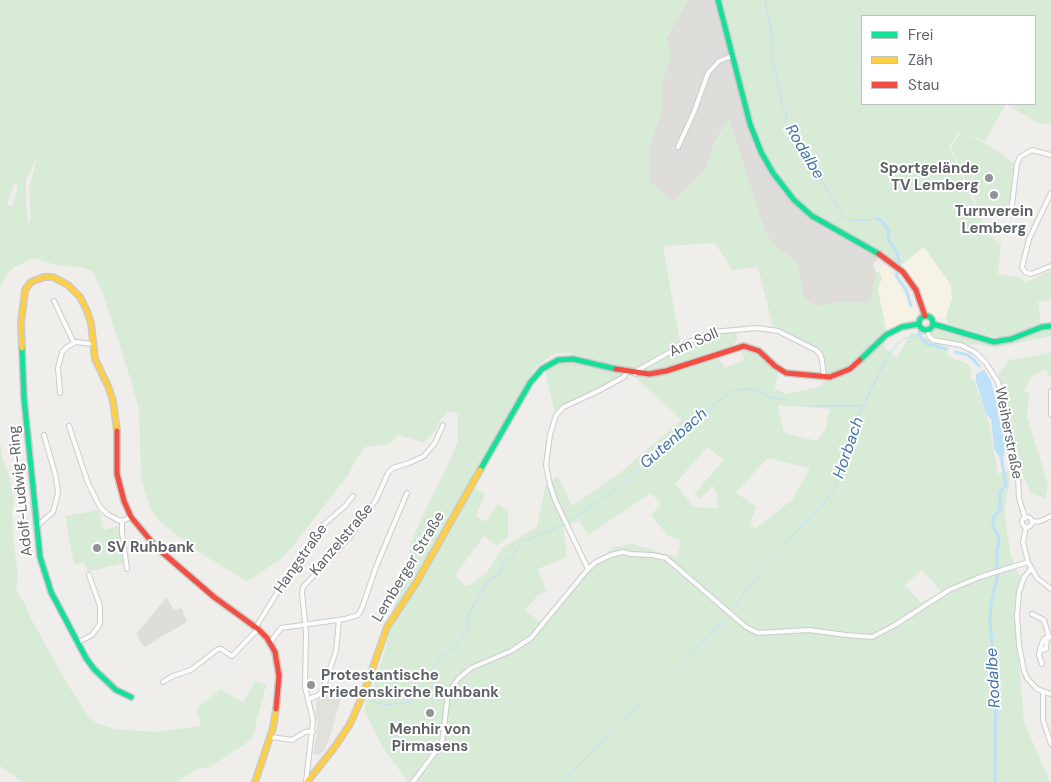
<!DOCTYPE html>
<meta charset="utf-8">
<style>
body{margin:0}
#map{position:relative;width:1051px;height:782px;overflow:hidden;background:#efeeea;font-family:"DM Sans",sans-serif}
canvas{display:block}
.legend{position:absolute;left:861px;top:15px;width:175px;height:90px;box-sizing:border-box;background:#fff;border:1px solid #bfc1c3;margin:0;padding:6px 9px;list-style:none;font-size:15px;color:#5f6368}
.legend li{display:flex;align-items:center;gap:10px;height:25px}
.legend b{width:25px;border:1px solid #bfc1c3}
</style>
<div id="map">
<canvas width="1051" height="782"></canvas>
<ul class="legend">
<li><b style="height:6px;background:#16e098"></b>Frei</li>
<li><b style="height:6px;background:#ffcf43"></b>Zäh</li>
<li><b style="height:6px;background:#f24e42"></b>Stau</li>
</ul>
</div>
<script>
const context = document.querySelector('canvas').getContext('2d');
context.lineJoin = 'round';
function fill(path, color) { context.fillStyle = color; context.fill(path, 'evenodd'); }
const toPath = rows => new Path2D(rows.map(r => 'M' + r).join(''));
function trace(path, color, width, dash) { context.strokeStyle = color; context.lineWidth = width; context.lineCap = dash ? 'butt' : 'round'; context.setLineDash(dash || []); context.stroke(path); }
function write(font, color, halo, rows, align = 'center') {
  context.font = font + ' "DM Sans",sans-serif'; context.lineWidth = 4; context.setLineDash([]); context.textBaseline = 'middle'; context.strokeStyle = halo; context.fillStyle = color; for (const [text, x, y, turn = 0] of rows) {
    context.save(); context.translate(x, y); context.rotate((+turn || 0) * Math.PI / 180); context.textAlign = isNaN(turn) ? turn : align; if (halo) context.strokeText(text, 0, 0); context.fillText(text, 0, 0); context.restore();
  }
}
fill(toPath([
 [924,247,951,285,952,299,946,317,936,320,927,312,921,296,901,265],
 [884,266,886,266,897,281,916,314,916,317,913,319,886,329,878,290,882,277,879,272]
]), '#f7f3e4');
fill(toPath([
 [688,0,718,0,754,134,806,211,879,254,878,259,873,264,876,272,873,295,871,300,866,303,816,306,808,302,803,296,798,263,773,245,764,230,729,119,715,141,705,171,673,202,650,182,648,152,662,107,662,81,671,57,666,38],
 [166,598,168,600,174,610,182,608,187,622,144,647,136,634]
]), '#dfddda');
fill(toPath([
 [323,693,341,698,331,733,324,752,321,752,321,755,313,754,318,721,315,720,317,698,322,699]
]), '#e2e0da');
fill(toPath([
 [0,0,688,0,666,38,671,57,662,81,662,107,648,152,650,182,673,202,705,171,715,141,729,118,764,230,773,245,798,263,803,296,808,302,817,306,841,302,866,303,871,300,876,272,879,272,882,277,878,290,886,329,885,348,897,358,912,332,946,347,948,356,967,364,972,369,970,377,974,380,989,423,998,474,1009,470,1010,478,1004,512,1011,556,1020,577,1016,595,1015,615,1024,722,1050,782,408,782,382,746,365,712,365,704,372,690,386,647,394,606,406,573,411,543,423,515,451,459,458,440,458,415,454,412,448,412,441,419,434,432,424,443,399,435,388,444,365,447,356,459,349,474,292,547,281,559,248,581,242,579,201,553,160,522,150,508,141,478,139,411,133,387,103,294,93,272,84,268,56,265,34,258,14,267,5,277,0,289],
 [37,157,29,189,31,219,28,224,26,203,26,180],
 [14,184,18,186,17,191,12,207,7,205],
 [715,243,732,270,758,267,773,327,818,348,824,360,826,370,822,386,787,394,774,389,779,371,754,350,748,349,740,349,744,360,725,368,717,356,674,372,656,376,634,376,682,420,620,473,572,506,558,476,546,484,537,527,503,547,487,572,470,585,465,586,455,575,484,536,497,546,508,537,508,511,498,504,486,522,476,516,485,494,470,485,527,381,535,369,541,363,556,353,568,353,630,371,650,372,670,367,731,347,737,340,736,331,713,333,681,346,680,342,663,246],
 [778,405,830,409,825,430,817,441,784,433],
 [707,447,724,460,694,494,700,498,714,486,717,496,717,508,694,507,675,484],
 [768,458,810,468,792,500,755,529,750,524,756,507,736,492],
 [651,493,661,504,651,515,668,536,681,540,677,557,632,544,613,547,588,571,543,624,525,611,537,596,546,591,538,569,567,557,563,528,579,520,588,535],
 [922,570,941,591,921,603,905,585],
 [720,0,1051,0,1051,123,1040,124,1006,104,985,141,960,131,949,146,988,234,1001,244,998,274,1018,277,1026,282,1051,270,1051,300,1038,302,1041,324,1001,338,985,335,949,324,946,317,952,299,951,285,924,247,901,265,836,229,814,214,798,200,777,176,760,143,752,121],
 [862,16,1035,16,1035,104,862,104],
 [961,132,986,143,1015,164,1013,193,1003,215,995,213,993,219,979,210,951,147],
 [935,329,995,344,1009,342,1040,330,1051,329,1051,336,996,348,978,344,971,345,936,338,932,334,933,330],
 [1051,353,1051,378,1045,369,1030,378,1024,391,1029,393,1027,417,1048,484,1045,498,1031,493,1022,473,1003,387,998,374,1010,360],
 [569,361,578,362,624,374,623,378,555,414,545,370,558,362],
 [0,444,3,460,9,474,14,501,12,512,13,537,18,575,16,591,25,604,30,617,68,685,88,716,96,723,115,729,155,732,201,726,196,709,221,689,243,703,255,681,266,685,252,739,208,768,200,768,175,782,22,782,0,766],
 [99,510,103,530,119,526,126,562,88,572,84,562,74,564,65,516]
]), '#d8ebd6');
fill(toPath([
 [984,370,991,381,1000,416,1005,443,1004,456,1001,460,994,448,991,419,986,414,976,381,976,374]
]), '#bfe0f9');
trace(toPath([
 [765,0,773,40,771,55,773,61,783,108,787,111,786,116,787,119,784,122,845,218,852,221,877,219],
 [810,406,862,406],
 [569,521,618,488,645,465,669,440,686,425,731,392,740,389,749,389,761,392,771,398,788,400],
 [523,542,563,525],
 [733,609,748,588,801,526,824,503,835,488,841,475,859,415,884,363,896,345,905,338,916,336,919,332],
 [373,701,384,705,411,702,439,659,456,646,466,632,469,624,468,615,488,581,499,574,505,560,513,556,519,545],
 [559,782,580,764,623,719,642,704,726,619]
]), '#bfe0f9', 1);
trace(toPath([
 [877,219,881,220,889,231,888,239,897,252,899,262],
 [897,273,896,275,906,290,911,306],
 [919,332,923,340,927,344,940,347],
 [943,348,947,349],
 [955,352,968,355,974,360,979,366],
 [997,569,997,550,999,542,998,536,993,526,993,518,1000,510,1000,492,1006,485,1001,456],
 [995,782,996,681,990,624,991,604,998,574]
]), '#bfe0f9', 3);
const street = toPath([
 [678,147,694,112,708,73,719,61,732,56],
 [1051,193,1029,239,1022,267,1025,272,1031,274,1051,266],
 [1006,211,1010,209,1012,205,1017,164,1020,157,1032,150,1051,155],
 [54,301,74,343],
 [927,330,929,336,933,340,961,345,975,352,986,363,998,382,1007,417,1018,477,1019,498,1025,518],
 [635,374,638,370,686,343,712,332,757,328,778,331,816,350,820,354,822,360,824,377],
 [1051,391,1051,414],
 [60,393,58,368,62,352,67,347,76,342,92,344],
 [69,426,88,483,100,507,107,514,118,520,122,521,131,517],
 '1022 522a5 5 0 1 1 10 0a5 5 0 1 1-10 0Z',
 [122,521,122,532,127,569],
 [1032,522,1041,521,1051,516],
 [36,527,53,512,58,493,56,477,44,435],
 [1026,527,1023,542,1028,562,1037,578,1051,589],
 [588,569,555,500,550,485,546,465,550,435,556,415,564,407,598,391,624,377,627,372],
 [1031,569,1024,577,1019,592,1017,616,1019,645,1024,671,1027,678,1037,689,1051,694],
 [1032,614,1044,620,1049,637],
 [256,627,288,575,308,551,321,527,345,506,353,496],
 [77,643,92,635,100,624,100,606,89,575],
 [270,643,281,628,345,619,358,615,362,608,376,567,407,493],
 [1040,648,1042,650,1046,649,1047,637],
 [1042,664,1039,655,1042,643,1044,639,1051,637],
 [163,682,173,676,191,670,218,649,221,649,232,656,258,629],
 [1043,693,1043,720,1051,744],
 [308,699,317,696,322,692,336,651,339,620],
 [271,737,292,740,305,732,313,731],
 [306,782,313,720,305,687,306,632,302,593,303,587,349,538,361,521,376,500,388,473,393,468,409,463,424,456,435,443,443,425],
 [413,782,442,743,448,694,458,679,471,668,511,651,531,638,588,569,596,562,611,555,623,552,630,554,652,555,666,558,746,627,758,633,809,630,846,635,872,637,895,625,949,590,980,577,1028,562]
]);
const fast = toPath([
 [718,0,750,124,761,152,773,173,794,200,812,216,879,254],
 '919 323a7 7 0 1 1 14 0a7 7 0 1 1-14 0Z',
 [933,324,994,342,1011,339,1042,327,1051,326],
 [22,348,24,398,40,557,51,592,86,658,94,669,116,690,131,697],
 [860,360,886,335,902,327,919,324],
 [480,470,530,383,542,369,558,360,573,359,616,369]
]);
const slow = toPath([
 [22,348,21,323,25,290,31,282,44,277,53,277,68,285,80,297,87,311,91,323,95,359,108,386,113,401,117,431],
 [255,782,273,728,276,709],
 [307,782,334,748,350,724,365,690,387,627,416,583,480,470]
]);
const jam = toPath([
 [879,254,903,272,916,290,925,316],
 [616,369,649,374,666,371,744,346,759,351,775,366,786,373,830,377,850,369,860,360],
 [117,431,117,474,124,501,131,517,156,547,214,597,258,629,267,638,275,652,279,676,276,709]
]);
trace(street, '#cbcccc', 6);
trace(fast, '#cacacb', 8);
trace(slow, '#cacacb', 8);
trace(jam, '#cacacb', 8);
trace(street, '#fdfcfc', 4);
trace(fast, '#16e098', 5);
trace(slow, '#ffcf43', 5);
trace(jam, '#f24e42', 5);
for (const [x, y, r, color] of [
 [989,178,5,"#919496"],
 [994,195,5,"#919496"],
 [97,548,5,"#919496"],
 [311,685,5,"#919496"],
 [430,713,5,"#919496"]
]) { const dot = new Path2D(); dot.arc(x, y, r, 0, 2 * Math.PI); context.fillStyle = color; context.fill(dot); trace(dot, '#fff', 2); }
write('bold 15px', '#5f6368', '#fff', [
 ["Sportgelände",979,169,"right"],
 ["TV Lemberg",979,186,"right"],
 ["Turnverein",994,212],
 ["Lemberg",994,229],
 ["SV Ruhbank",107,548,"left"],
 ["Protestantische",321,676,"left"],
 ["Friedenskirche Ruhbank",321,693,"left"],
 ["Menhir von",430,730],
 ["Pirmasens",430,747]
]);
write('15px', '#5f6368', '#fff', [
 ["Am Soll",694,343,-23],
 ["Weiherstraße",1008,433,79],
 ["Adolf-Ludwig-Ring",21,491,-96],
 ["Kanzelstraße",342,540,-50],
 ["Hangstraße",301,559,-55],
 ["Lemberger Straße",409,567,-59]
]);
write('italic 16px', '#4174aa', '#fff', [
 ["Rodalbe",804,152,59],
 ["Gutenbach",674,439,-41],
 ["Horbach",849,448,-71],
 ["Rodalbe",994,678,-93]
]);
</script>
